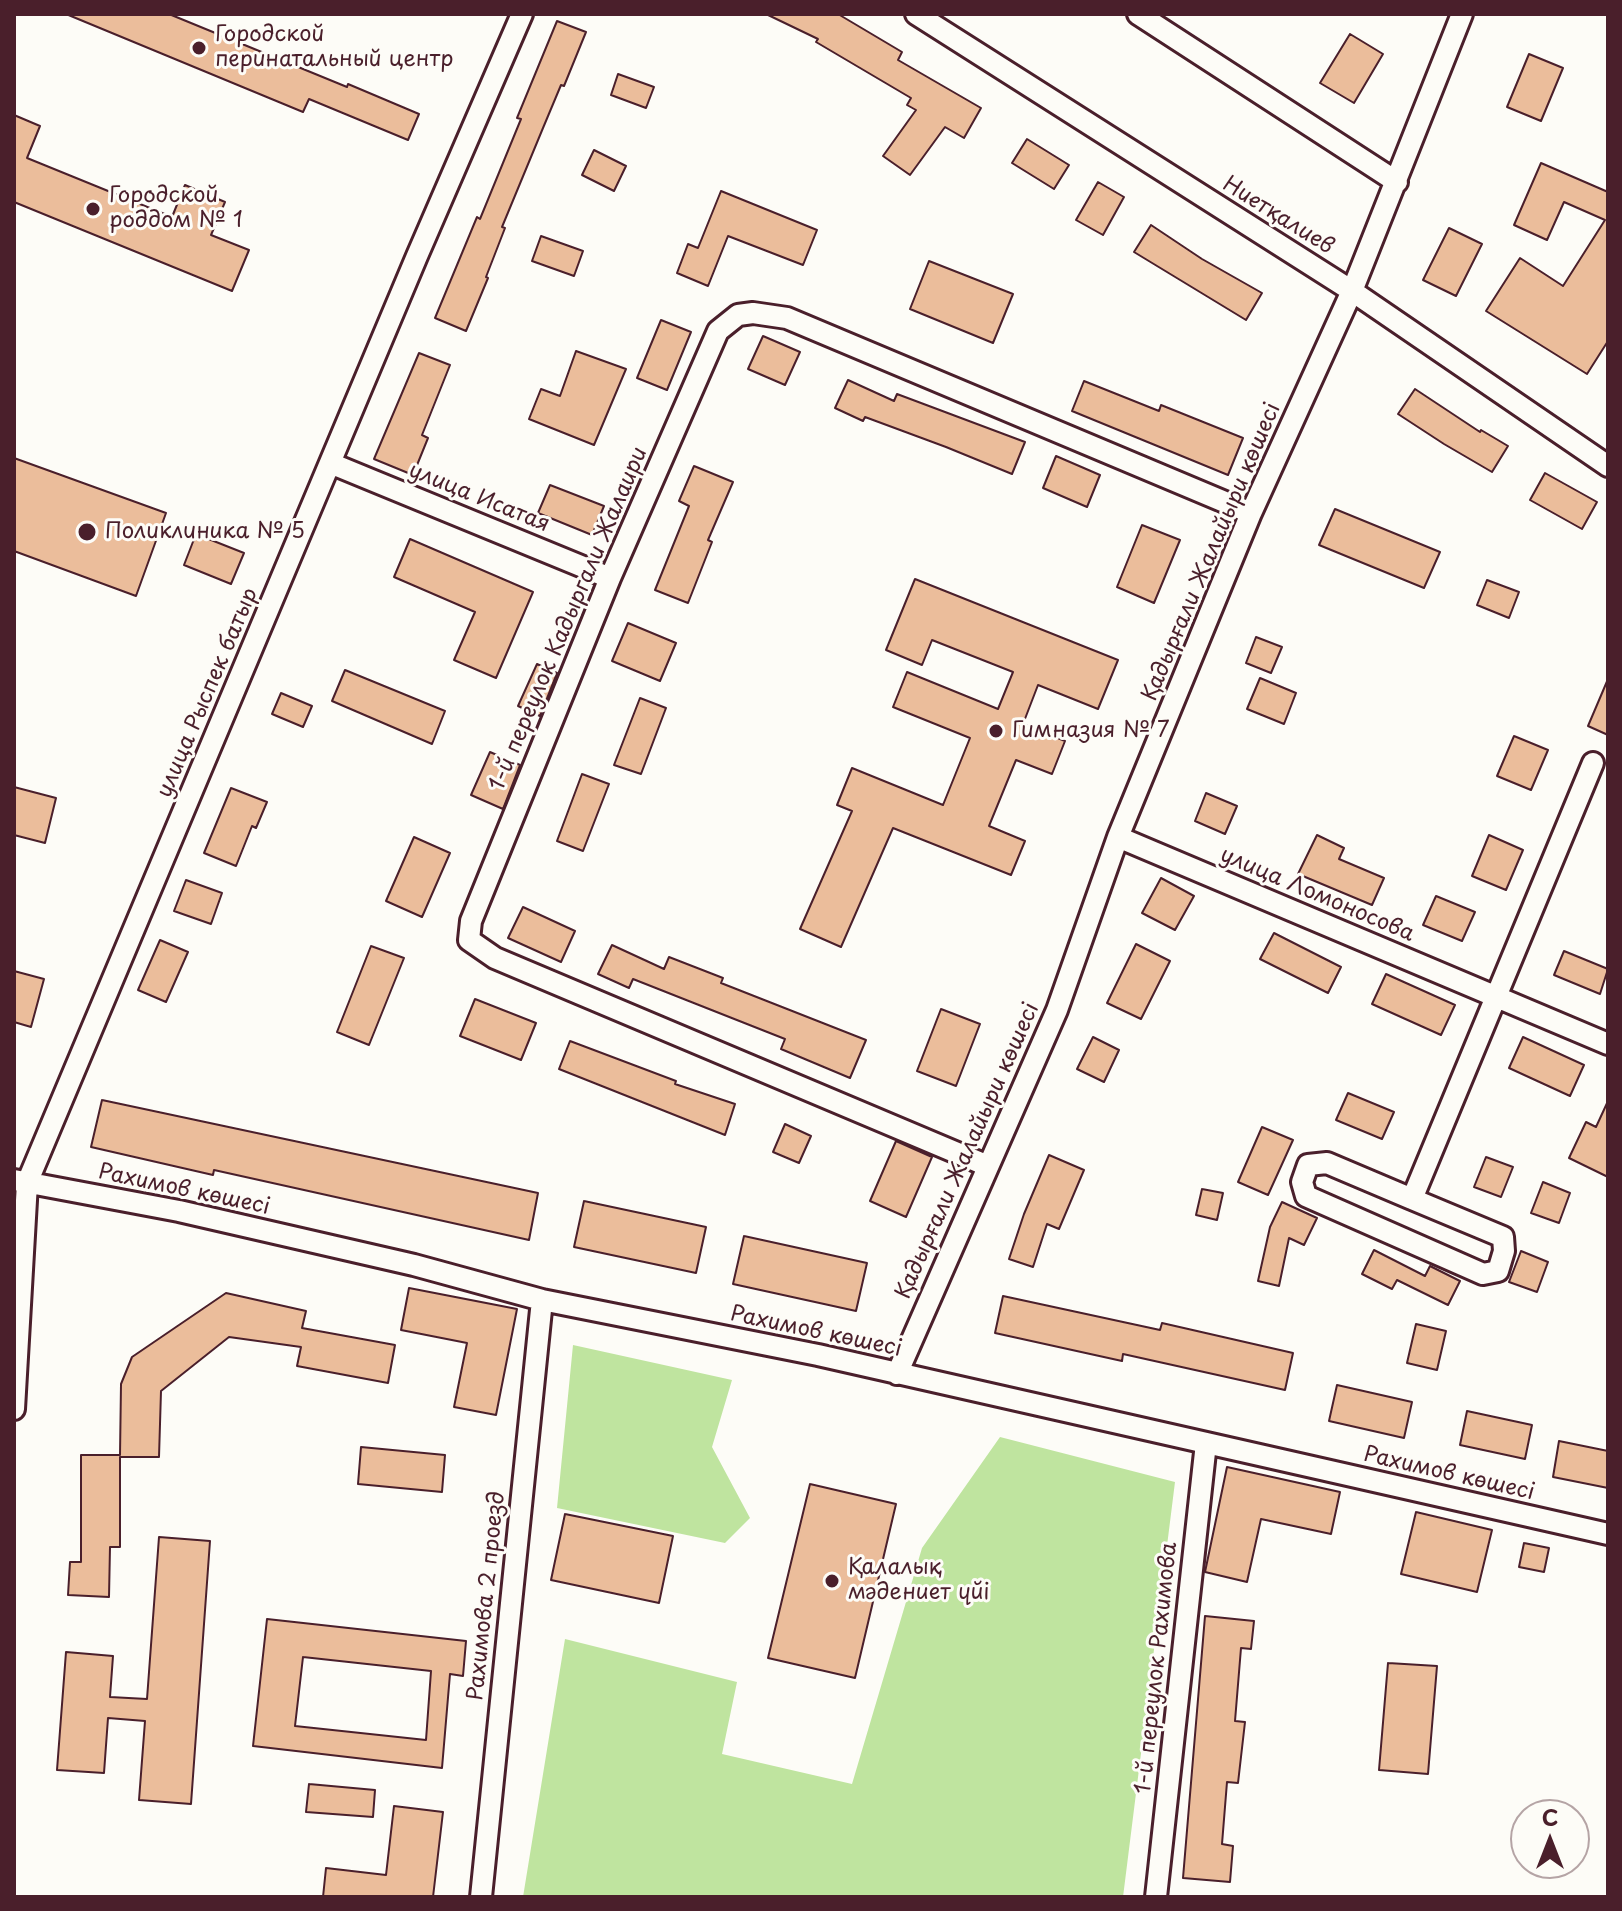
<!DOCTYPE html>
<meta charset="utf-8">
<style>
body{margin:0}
#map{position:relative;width:1622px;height:1911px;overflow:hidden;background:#fdfcf7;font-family:"Playpen Sans",sans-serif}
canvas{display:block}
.frame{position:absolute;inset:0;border:16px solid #4a1f2b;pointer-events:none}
.north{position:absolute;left:1510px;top:1799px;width:80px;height:80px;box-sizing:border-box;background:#fdfcf7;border:2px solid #b5a4a5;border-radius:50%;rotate:0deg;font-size:22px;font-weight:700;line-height:32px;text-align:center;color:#4a1f2b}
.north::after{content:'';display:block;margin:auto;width:28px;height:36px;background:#4a1f2b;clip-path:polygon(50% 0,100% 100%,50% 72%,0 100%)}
</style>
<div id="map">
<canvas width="1622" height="1911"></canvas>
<div class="frame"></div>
<div class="north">С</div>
</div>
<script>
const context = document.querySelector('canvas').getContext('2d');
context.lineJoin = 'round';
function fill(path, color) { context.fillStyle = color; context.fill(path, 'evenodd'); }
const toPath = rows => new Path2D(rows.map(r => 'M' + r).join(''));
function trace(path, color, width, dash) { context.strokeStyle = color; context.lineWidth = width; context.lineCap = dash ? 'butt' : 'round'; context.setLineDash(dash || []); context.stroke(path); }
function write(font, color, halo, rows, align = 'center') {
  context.font = font + ' "Playpen Sans",sans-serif'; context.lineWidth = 6; context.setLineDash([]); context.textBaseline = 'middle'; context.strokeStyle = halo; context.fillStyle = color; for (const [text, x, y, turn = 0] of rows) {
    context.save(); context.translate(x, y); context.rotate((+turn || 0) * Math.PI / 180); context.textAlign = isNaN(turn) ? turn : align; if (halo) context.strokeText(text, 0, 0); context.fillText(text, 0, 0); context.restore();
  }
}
fill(toPath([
 [573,1345,732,1380,712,1447,750,1518,725,1543,557,1508],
 [1000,1437,1175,1482,1123,1897,523,1897,565,1639,737,1682,722,1754,852,1784,922,1548]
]), '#bfe49f');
const building = toPath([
 [66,14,169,14,347,87,348,84,419,114,408,140,309,99,303,112,66,14],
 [766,14,838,14,902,52,898,60,981,108,964,138,945,127,910,175,883,156,916,110,907,105,911,98,816,42,818,39,766,14],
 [557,21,586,32,564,86,561,85,543,128,502,227,505,228,486,277,488,278,466,331,435,318,477,217,480,219,521,119,517,118,557,21],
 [1350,34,1383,54,1354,103,1320,83,1350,34],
 [1529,54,1563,68,1541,121,1507,107,1529,54],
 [618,74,654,87,646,108,611,95,618,74],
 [14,115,40,126,27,158,172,217,185,185,225,202,211,235,249,250,232,291,14,202,14,115],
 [1027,139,1069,165,1054,189,1012,163,1027,139],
 [594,150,626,166,614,191,582,175,594,150],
 [1541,163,1608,192,1608,341,1587,374,1486,311,1520,258,1563,286,1605,220,1564,202,1547,240,1514,225,1541,163],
 [1098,182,1124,197,1103,235,1076,220,1098,182],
 [721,191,817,230,803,265,728,236,708,286,677,273,688,244,698,248,721,191],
 [1151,225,1202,259,1262,293,1246,320,1134,252,1151,225],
 [1449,228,1482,244,1456,296,1423,280,1449,228],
 [541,236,583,251,574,276,532,261,541,236],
 [929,261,1013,294,993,343,910,309,929,261],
 [661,320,691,332,667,390,637,378,661,320],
 [763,336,800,352,785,385,748,369,763,336],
 [576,351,626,369,594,445,529,419,541,389,560,396,576,351],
 [419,353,450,365,422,435,428,438,413,475,374,459,419,353],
 [848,380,894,401,897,394,1025,442,1012,474,946,447,865,417,863,421,835,408,848,380],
 [1084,381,1159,411,1161,405,1243,438,1228,475,1072,411,1084,381],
 [1415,389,1480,432,1481,430,1508,446,1492,472,1444,444,1398,414,1415,389],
 [1056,456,1100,475,1087,507,1043,488,1056,456],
 [14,458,166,513,136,596,14,551,14,458],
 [694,466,733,482,708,540,712,542,688,603,655,590,689,506,679,501,694,466],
 [1545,473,1597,502,1582,529,1530,500,1545,473],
 [550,485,604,506,592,535,538,513,550,485],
 [1335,509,1440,552,1424,588,1319,545,1335,509],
 [1142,525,1180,540,1154,603,1117,587,1142,525],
 [196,534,244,553,231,584,184,565,196,534],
 [410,539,533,592,496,678,454,660,475,612,394,577,410,539],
 [915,579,1118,660,1098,709,1038,685,1023,724,1065,741,1052,774,1016,760,989,826,1025,841,1011,875,893,828,841,947,800,929,852,811,837,805,852,768,943,805,970,738,893,707,907,672,998,709,1013,672,932,640,922,665,886,650,915,579],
 [1487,580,1519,592,1509,618,1477,605,1487,580],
 [628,623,676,643,660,681,612,661,628,623],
 [1256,637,1282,647,1271,673,1246,663,1256,637],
 [537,664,557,673,540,716,518,706,537,664],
 [345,670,445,711,432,744,332,701,345,670],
 [1260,678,1296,693,1284,724,1247,709,1260,678],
 [1608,679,1608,735,1588,726,1608,679],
 [281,693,312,706,303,727,272,714,281,693],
 [640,698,666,708,641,774,614,765,640,698],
 [1514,736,1548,750,1531,790,1497,776,1514,736],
 [490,752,520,765,503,809,471,795,490,752],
 [582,774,609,784,583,851,557,841,582,774],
 [14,787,56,798,45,843,14,835,14,787],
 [231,788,267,802,256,828,252,826,236,866,204,853,231,788],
 [1206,793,1237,806,1225,834,1195,821,1206,793],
 [1317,835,1344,848,1339,859,1384,878,1372,905,1298,874,1317,835],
 [1489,835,1523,850,1506,890,1472,876,1489,835],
 [414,837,450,853,422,917,386,901,414,837],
 [1161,878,1194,896,1175,930,1142,913,1161,878],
 [186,880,222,893,211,924,174,911,186,880],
 [1436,896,1475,912,1462,941,1423,925,1436,896],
 [523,907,575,931,561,962,508,938,523,907],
 [1274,933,1341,967,1328,993,1260,959,1274,933],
 [160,940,188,952,166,1002,138,990,160,940],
 [1136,944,1170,961,1141,1019,1107,1003,1136,944],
 [612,945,664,969,669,957,723,978,721,983,866,1040,850,1078,781,1049,785,1039,633,979,629,988,598,974,612,945],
 [371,946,404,958,369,1045,337,1032,371,946],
 [1564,951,1608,969,1600,994,1554,975,1564,951],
 [14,971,44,979,31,1027,14,1022,14,971],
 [1386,974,1455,1005,1441,1035,1372,1004,1386,974],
 [475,999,536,1023,521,1060,460,1036,475,999],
 [941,1009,980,1024,956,1086,917,1071,941,1009],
 [1093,1037,1119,1050,1104,1082,1077,1069,1093,1037],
 [1523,1037,1584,1065,1570,1096,1509,1068,1523,1037],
 [570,1041,676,1081,675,1084,735,1104,725,1135,559,1069,570,1041],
 [1348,1093,1394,1112,1382,1139,1336,1120,1348,1093],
 [102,1100,538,1193,529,1240,214,1170,213,1175,91,1147,102,1100],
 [1608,1101,1608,1177,1569,1158,1586,1122,1596,1127,1608,1101],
 [785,1124,811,1136,799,1163,773,1152,785,1124],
 [1262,1127,1293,1140,1268,1195,1238,1182,1262,1127],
 [896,1141,932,1157,906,1217,870,1201,896,1141],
 [1049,1155,1084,1170,1059,1229,1047,1224,1033,1267,1009,1259,1024,1214,1049,1155],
 [1486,1157,1513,1167,1501,1197,1474,1187,1486,1157],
 [1543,1182,1570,1193,1559,1223,1531,1213,1543,1182],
 [1202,1189,1223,1193,1217,1220,1196,1215,1202,1189],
 [584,1201,706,1227,696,1273,574,1247,584,1201],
 [1282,1202,1317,1218,1304,1245,1289,1238,1279,1286,1258,1281,1270,1227,1282,1202],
 [744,1236,867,1263,856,1311,733,1284,744,1236],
 [1374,1250,1425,1276,1430,1266,1460,1281,1448,1305,1397,1280,1392,1289,1362,1274,1374,1250],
 [1521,1251,1548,1262,1537,1292,1509,1282,1521,1251],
 [409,1288,517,1309,496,1415,454,1407,467,1343,401,1330,409,1288],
 [226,1293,306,1311,302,1328,395,1345,388,1383,297,1366,301,1347,229,1337,161,1391,159,1457,120,1457,120,1547,110,1547,109,1597,68,1595,70,1562,81,1562,81,1455,120,1455,121,1384,132,1357,226,1293],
 [1003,1296,1160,1330,1162,1323,1293,1353,1285,1390,1123,1354,1122,1361,995,1333,1003,1296],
 [1416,1324,1446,1331,1437,1370,1407,1363,1416,1324],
 [1337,1385,1412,1402,1404,1438,1329,1421,1337,1385],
 [1467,1411,1532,1425,1525,1459,1460,1445,1467,1411],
 [1559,1441,1608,1451,1608,1488,1553,1477,1559,1441],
 [361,1447,445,1455,442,1492,358,1484,361,1447],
 [1227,1467,1340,1492,1331,1534,1261,1519,1247,1582,1205,1572,1227,1467],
 [810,1484,896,1504,855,1678,768,1658,810,1484],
 [1416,1512,1492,1530,1477,1592,1401,1574,1416,1512],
 [565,1514,673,1536,659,1603,551,1580,565,1514],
 [159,1537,210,1541,191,1804,139,1800,145,1721,108,1718,104,1773,57,1770,66,1652,113,1656,110,1697,147,1699,159,1537],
 [1524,1543,1549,1548,1544,1572,1519,1567,1524,1543],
 [1205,1616,1254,1621,1251,1649,1241,1648,1235,1721,1245,1722,1238,1783,1227,1782,1222,1844,1233,1846,1230,1882,1183,1878,1205,1616],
 [267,1619,466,1641,463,1676,450,1674,442,1768,253,1746,267,1619],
 [303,1657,431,1671,426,1740,295,1726,303,1657],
 [1388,1663,1437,1666,1428,1774,1379,1770,1388,1663],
 [309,1784,375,1790,373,1817,306,1812,309,1784],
 [394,1806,443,1812,433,1897,323,1897,326,1868,386,1875,394,1806]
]);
fill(building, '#ebbd9b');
trace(building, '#4a1f2b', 2);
const minor = toPath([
 [916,14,1352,291,1608,466],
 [1138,14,1397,182],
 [330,463,610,578],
 [1118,837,1608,1044],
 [988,1166,495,958,469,940,471,921,610,578,718,331,738,315,753,313,787,318,1251,513],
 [14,1180,179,1211,414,1265,542,1300,818,1355,1608,1534],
 [1412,1199,1503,1237,1504,1251,1498,1271,1483,1274,1306,1196,1302,1182,1308,1165,1327,1163,1412,1199,1593,763],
 [897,1374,1057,1010,1118,837,1251,513,1352,291,1462,14],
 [14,1409,27,1183,417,256,522,14],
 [481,1897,542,1300],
 [1156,1897,1206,1443]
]);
trace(minor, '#4a1f2b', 26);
trace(minor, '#fdfcf7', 20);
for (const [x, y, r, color] of [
 [199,48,8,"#4a1f2b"],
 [93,209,8,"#4a1f2b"],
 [87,532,10,"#4a1f2b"],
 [996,731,8,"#4a1f2b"],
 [832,1581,8,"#4a1f2b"]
]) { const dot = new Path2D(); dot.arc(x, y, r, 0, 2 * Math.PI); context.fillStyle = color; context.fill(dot); trace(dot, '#fdfcf7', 3); }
write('22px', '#4a1f2b', '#fdfcf7', [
 ["Городской",215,35],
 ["перинатальный центр",215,60],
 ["Городской",109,196],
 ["роддом № 1",109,221],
 ["Поликлиника № 5",105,532],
 ["Гимназия № 7",1012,731],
 ["Қалалық",848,1568],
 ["мәдениет үйі",848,1593]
], 'left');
write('22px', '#4a1f2b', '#fdfcf7', [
 ["Ниетқалиев",1278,216,32],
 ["улица Исатая",479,498,22],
 ["Қадырғали Жалайыри көшесі",1212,552,-67],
 ["1-й переулок Кадыргали Жалаири",569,619,-67],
 ["улица Рыспек батыр",208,693,-67],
 ["улица Ломоносова",1317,895,23],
 ["Қадырғали Жалайыри көшесі",968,1151,-66],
 ["Рахимов көшесі",184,1190,12],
 ["Рахимов көшесі",816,1332,12],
 ["Рахимов көшесі",1449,1474,13],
 ["Рахимова 2 проезд",487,1596,-84],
 ["1-й переулок Рахимова",1157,1668,-84]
]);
</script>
